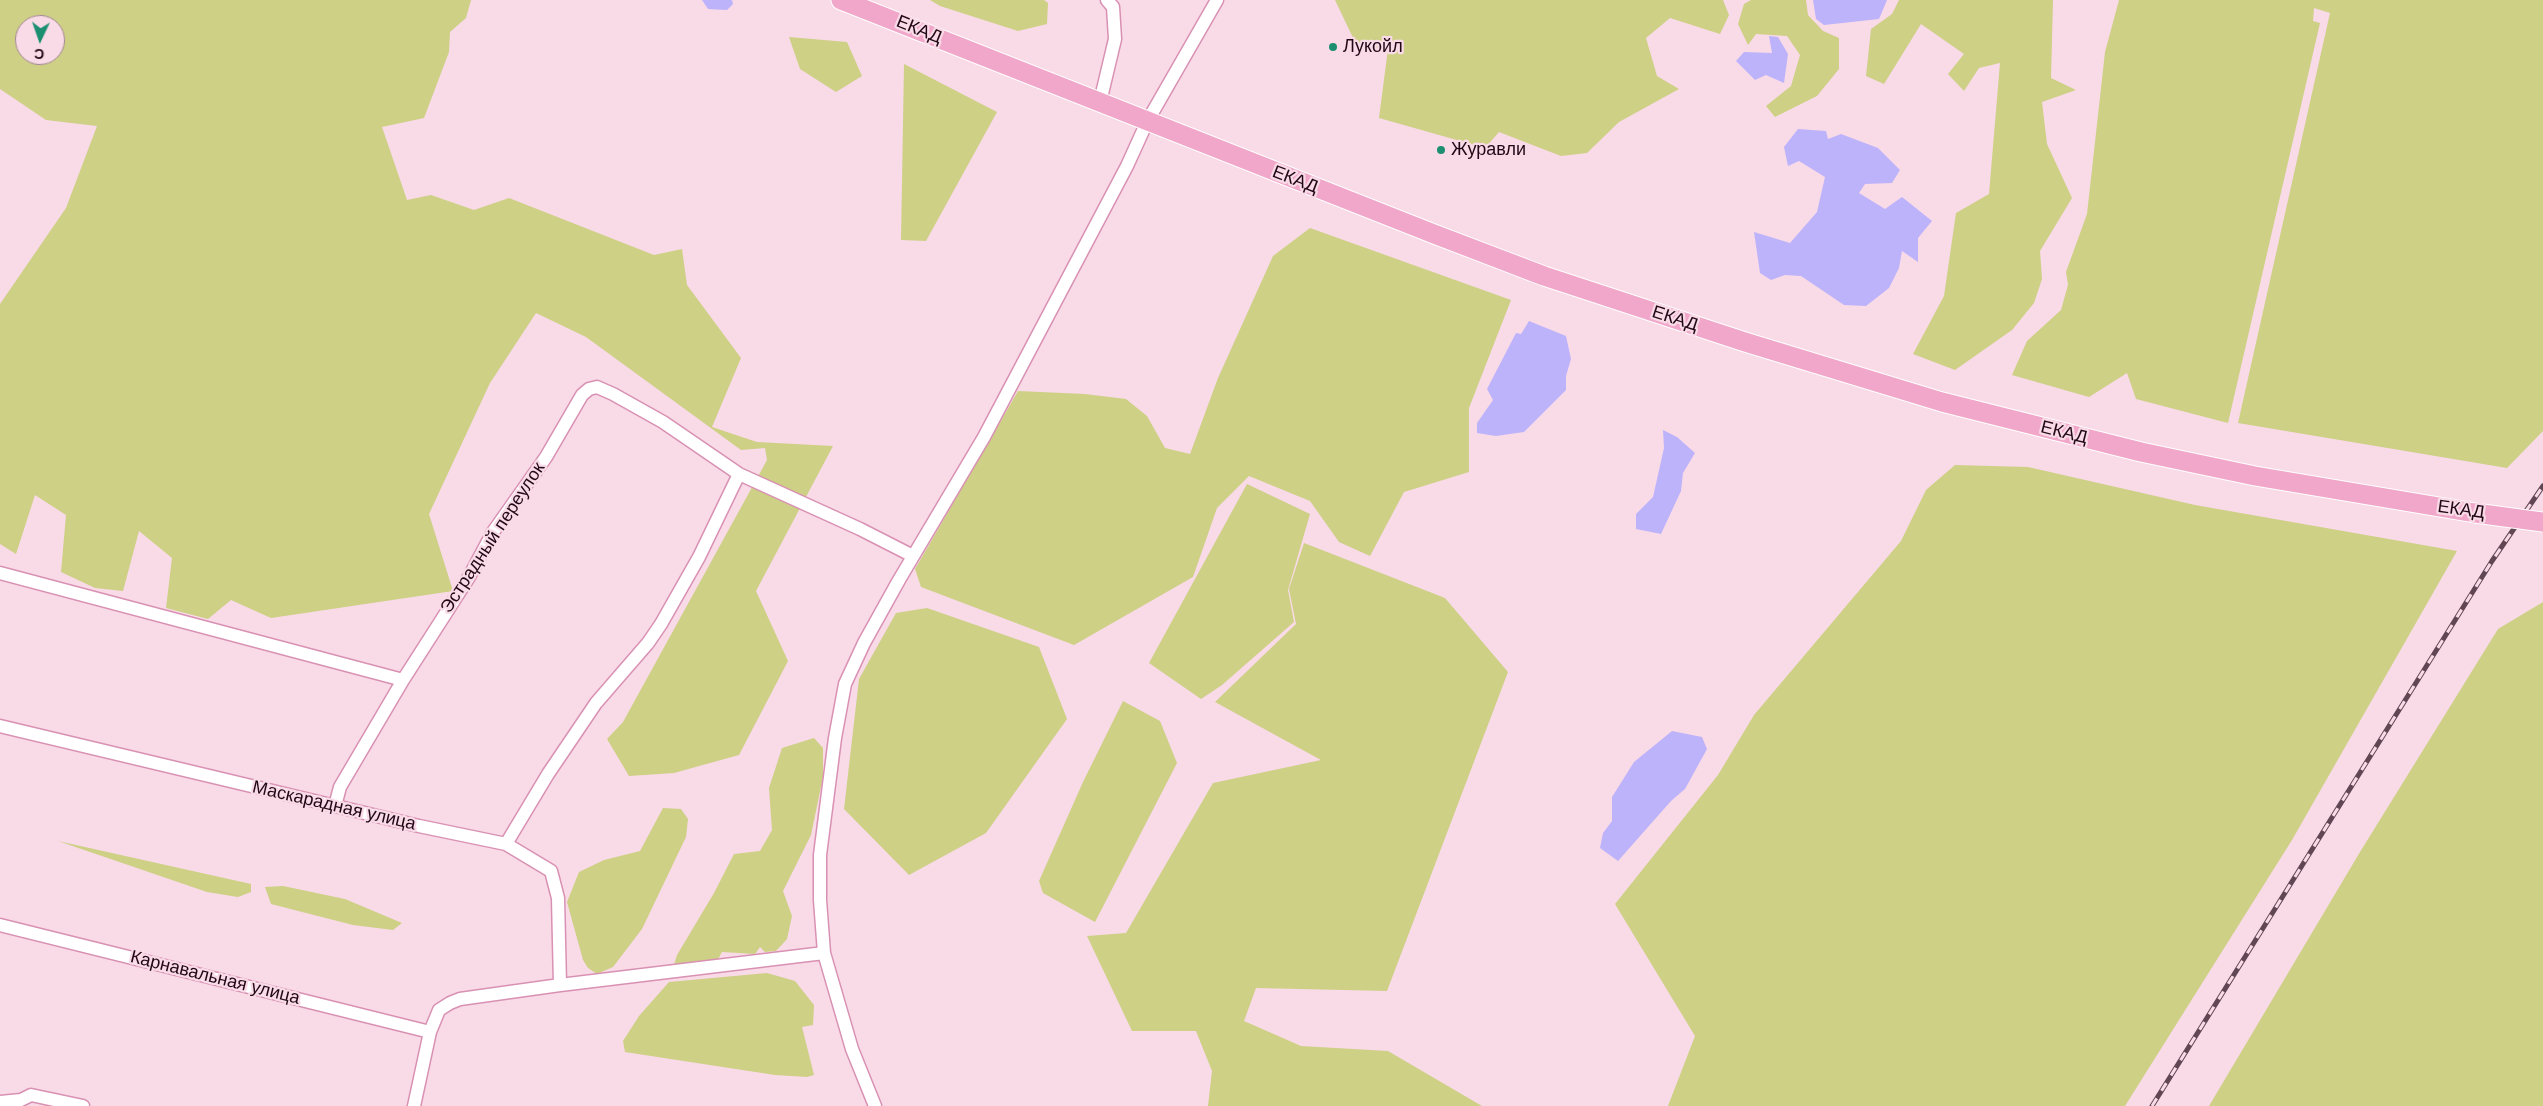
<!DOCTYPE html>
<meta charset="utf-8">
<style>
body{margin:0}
#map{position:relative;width:2543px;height:1106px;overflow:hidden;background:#f9dae7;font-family:Helvetica,sans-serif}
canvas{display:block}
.north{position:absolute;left:15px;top:15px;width:50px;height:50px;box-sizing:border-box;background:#f9dae7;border:1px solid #a38693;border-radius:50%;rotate:183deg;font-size:14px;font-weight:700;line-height:20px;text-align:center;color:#220816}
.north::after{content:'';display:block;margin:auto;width:18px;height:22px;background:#1c8f71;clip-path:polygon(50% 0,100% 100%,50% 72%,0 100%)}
</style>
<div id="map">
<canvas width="2543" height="1106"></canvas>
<div class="north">С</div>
</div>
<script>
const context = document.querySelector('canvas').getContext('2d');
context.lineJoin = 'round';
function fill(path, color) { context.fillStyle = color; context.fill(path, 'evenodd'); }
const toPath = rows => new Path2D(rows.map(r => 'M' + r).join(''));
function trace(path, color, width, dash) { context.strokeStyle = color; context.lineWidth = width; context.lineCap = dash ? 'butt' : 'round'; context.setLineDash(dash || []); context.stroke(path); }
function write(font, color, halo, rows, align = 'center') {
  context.font = font + ' Helvetica,sans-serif'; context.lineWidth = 4.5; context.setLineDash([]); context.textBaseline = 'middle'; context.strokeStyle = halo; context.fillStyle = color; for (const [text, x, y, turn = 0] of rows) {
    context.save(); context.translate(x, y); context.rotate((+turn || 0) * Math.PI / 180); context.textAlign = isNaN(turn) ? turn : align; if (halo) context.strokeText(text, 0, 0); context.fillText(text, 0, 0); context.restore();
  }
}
fill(toPath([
 [0,0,471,0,466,18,450,32,449,52,424,118,382,127,407,200,431,195,474,210,509,198,654,255,682,249,687,285,741,358,712,427,757,442,833,446,756,591,788,661,739,755,674,773,629,776,607,739,623,722,767,460,765,448,741,450,586,337,536,313,490,383,429,514,453,591,271,618,231,600,208,619,166,608,172,558,139,531,123,591,95,588,61,572,66,515,35,495,16,554,0,544,0,304,66,208,97,126,46,120,0,89],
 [25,25,55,25,55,55,25,55],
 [930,0,1044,0,1048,3,1047,24,1018,31,940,6],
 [1335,0,1723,0,1729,15,1720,34,1670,18,1646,38,1657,76,1679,89,1619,122,1587,153,1561,156,1499,132,1485,148,1379,118,1389,41,1378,50,1355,42],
 [1751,0,1806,0,1808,15,1823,31,1839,38,1839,69,1817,96,1775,117,1766,106,1791,86,1800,55,1787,36,1756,34,1748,45,1738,24,1744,4],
 [1899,0,2053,0,2051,78,2076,90,2042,102,2047,144,2072,198,2040,251,2042,279,2034,303,2012,330,1955,370,1913,354,1944,296,1956,213,1989,194,2000,63,1979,68,1964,91,1948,74,1964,54,1921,24,1884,84,1866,76,1871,29,1892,14],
 [2119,0,2543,0,2543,431,2507,468,2238,423,2330,13,2314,8,2313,21,2320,23,2228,423,2136,399,2127,373,2089,397,2012,375,2027,341,2061,310,2068,285,2066,272,2087,214,2105,52],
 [789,37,847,42,862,76,836,92,800,69],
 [904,64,997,112,926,241,901,240],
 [1310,228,1511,300,1469,408,1469,472,1404,492,1370,556,1339,542,1310,501,1249,476,1217,508,1193,577,1074,645,921,587,915,569,1018,391,1085,394,1126,399,1147,416,1165,448,1190,454,1218,378,1273,256],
 [1955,465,2028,467,2195,505,2457,551,2292,840,2125,1106,1668,1106,1695,1036,1615,904,1718,775,1754,715,1901,541,1926,490],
 [1247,484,1310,514,1288,590,1294,622,1222,685,1201,699,1149,663],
 [1304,543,1445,598,1508,672,1387,991,1256,988,1244,1021,1301,1046,1388,1051,1482,1106,1208,1106,1212,1071,1196,1031,1132,1031,1087,936,1126,933,1213,783,1321,760,1215,702,1296,624,1289,589],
 [2543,602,2543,1106,2209,1106,2360,852,2498,629],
 [927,608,1039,647,1067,719,986,833,909,875,844,809,859,679,896,613],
 [1123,701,1160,721,1177,763,1095,922,1043,893,1039,881,1083,782],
 [814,738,823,748,823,777,811,835,783,891,792,916,787,939,776,951,765,952,760,947,755,954,722,952,716,963,674,965,677,955,714,893,734,854,760,851,772,830,769,788,782,748],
 [663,808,681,809,688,819,686,837,642,929,613,967,597,974,588,968,583,960,567,902,579,872,604,860,640,851],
 [58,841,251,884,251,892,238,897,207,892],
 [283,886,345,899,402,923,393,930,353,925,271,904,265,887],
 [767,973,795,981,814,1005,813,1025,802,1027,814,1075,807,1077,775,1075,625,1052,623,1041,639,1016,669,982]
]), '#cdd085');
fill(toPath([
 [702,0,732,0,733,4,727,10,708,9],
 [1813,0,1887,0,1879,19,1824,25,1816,19],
 [1769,36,1778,37,1788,54,1784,83,1766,75,1755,80,1736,61,1744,52,1772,53],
 [1798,129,1826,131,1828,139,1841,134,1878,148,1900,170,1892,183,1865,184,1859,193,1885,209,1902,197,1932,221,1918,238,1918,262,1902,251,1899,268,1889,288,1866,306,1844,305,1801,276,1785,275,1771,280,1760,273,1754,232,1790,243,1817,212,1825,177,1799,161,1788,166,1784,147],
 [1529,321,1566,336,1571,359,1566,376,1566,390,1524,432,1496,436,1477,433,1477,423,1493,400,1487,389,1516,333,1521,334],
 [1663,430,1677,437,1695,453,1683,473,1681,491,1661,534,1636,529,1636,514,1653,497,1664,448],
 [1672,731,1702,737,1707,749,1685,789,1671,801,1618,861,1600,848,1603,833,1612,821,1612,797,1634,762]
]), '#bdb3fb');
const minor = toPath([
 [1100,102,1115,39,1113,7,1107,0],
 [0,573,403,680,340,787,335,806],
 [403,680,469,577,493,532,546,457,582,395,589,389,597,387,613,394,663,422,739,474,860,529,913,556],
 [0,726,419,826,506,844,551,871,558,898,560,985],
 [506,844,548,774,596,703,648,643,661,624,699,557,739,474],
 [0,925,430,1032],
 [0,1102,21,1100,31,1095,83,1106],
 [414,1106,430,1032,439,1010,450,1003,460,999,560,985,824,953],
 [875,1106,852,1049,824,953,820,900,820,855,835,738,845,684,864,643,899,580,984,437,1127,166,1147,122,1217,0]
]);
const highway = toPath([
 [841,0,1434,234,1544,276,1745,342,1942,402,2141,452,2255,476,2475,513]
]);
trace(minor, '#d991b3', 15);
trace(highway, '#fff', 21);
trace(minor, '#fff', 12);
trace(highway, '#f1a7c9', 19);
const rail = toPath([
 [2152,1106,2492,561,2543,486]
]);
trace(rail, '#614654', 5);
trace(rail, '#f9dae7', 3, [9]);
const highwayBridge = toPath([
 [2475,513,2543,522]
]);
trace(highwayBridge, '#fff', 21, []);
trace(highwayBridge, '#f1a7c9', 19);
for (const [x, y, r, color] of [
 [1333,47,5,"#1c8f71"],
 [1441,150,5,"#1c8f71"]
]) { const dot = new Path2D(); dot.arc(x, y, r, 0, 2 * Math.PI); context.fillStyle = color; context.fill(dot); trace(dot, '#f9dae7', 2); }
write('18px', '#220816', '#f9dae7', [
 ["ЕКАД",919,30,22],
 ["ЕКАД",1295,180,21],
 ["ЕКАД",1675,319,18],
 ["ЕКАД",2064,433,14],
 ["ЕКАД",2461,510,8],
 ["Эстрадный переулок",493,538,-57],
 ["Маскарадная улица",334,806,13],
 ["Карнавальная улица",215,978,14]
]);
write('18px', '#220816', '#f9dae7', [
 ["Лукойл",1343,47],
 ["Журавли",1451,150]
], 'left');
</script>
